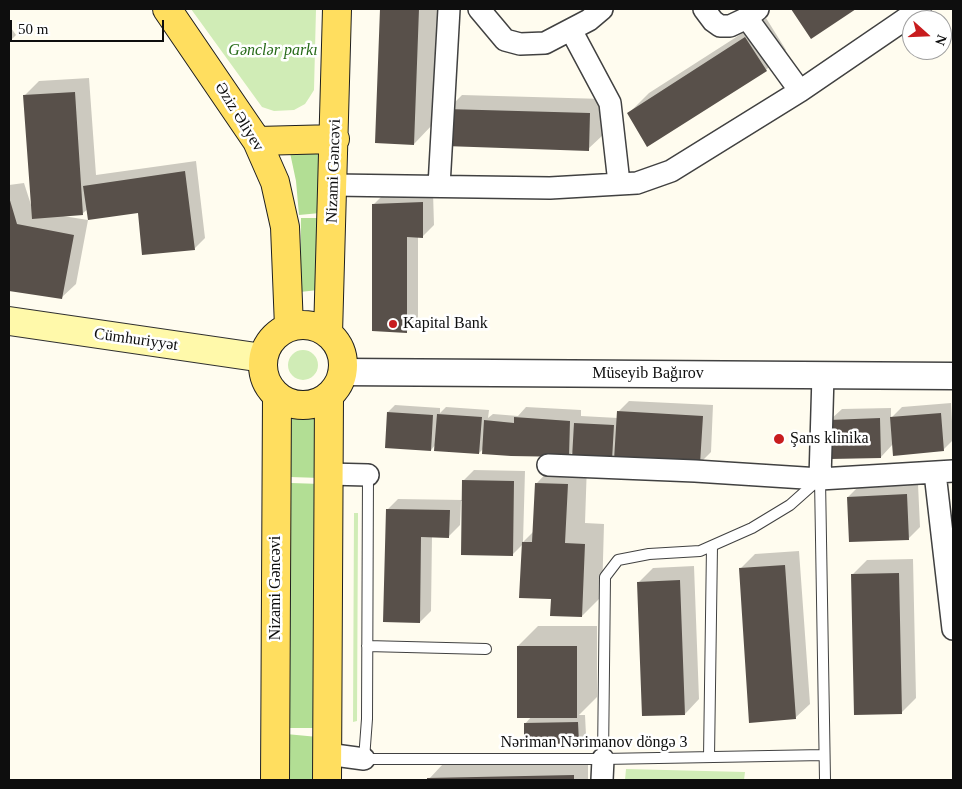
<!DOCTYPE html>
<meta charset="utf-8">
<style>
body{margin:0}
#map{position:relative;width:962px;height:789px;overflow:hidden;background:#fffcef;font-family:Georgia,serif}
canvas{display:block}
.frame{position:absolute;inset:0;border:10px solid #0e0e0e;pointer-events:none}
.north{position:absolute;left:902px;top:10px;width:50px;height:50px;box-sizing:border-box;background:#fff;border:1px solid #9f9f9f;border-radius:50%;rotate:110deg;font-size:14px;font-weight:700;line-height:20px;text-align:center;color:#0e0e0e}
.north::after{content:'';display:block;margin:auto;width:18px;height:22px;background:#c81c1e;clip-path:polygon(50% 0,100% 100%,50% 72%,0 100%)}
.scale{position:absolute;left:10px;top:20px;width:154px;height:22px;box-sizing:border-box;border:2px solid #0e0e0e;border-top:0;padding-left:6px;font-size:15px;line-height:18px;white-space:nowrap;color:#0e0e0e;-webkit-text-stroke:4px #fff;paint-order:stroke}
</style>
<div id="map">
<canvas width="962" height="789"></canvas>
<div class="frame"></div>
<div class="north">N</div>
<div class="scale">50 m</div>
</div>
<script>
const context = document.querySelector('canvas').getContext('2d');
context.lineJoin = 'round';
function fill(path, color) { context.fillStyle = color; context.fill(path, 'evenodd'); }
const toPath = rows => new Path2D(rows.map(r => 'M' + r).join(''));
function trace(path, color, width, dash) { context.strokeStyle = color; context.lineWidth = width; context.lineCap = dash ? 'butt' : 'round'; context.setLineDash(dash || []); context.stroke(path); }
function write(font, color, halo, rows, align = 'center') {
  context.font = font + ' Georgia,serif'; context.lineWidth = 5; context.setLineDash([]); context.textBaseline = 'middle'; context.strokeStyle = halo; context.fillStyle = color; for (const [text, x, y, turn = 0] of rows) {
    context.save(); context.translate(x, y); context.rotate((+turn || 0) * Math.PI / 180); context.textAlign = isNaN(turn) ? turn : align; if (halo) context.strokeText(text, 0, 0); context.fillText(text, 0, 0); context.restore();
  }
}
fill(toPath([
 [191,9,316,9,314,90,309,98,305,104,294,110,274,111,262,107],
 '288 365a15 15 0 1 1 30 0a15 15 0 1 1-30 0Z',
 [354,513,358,513,357,721,353,722],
 [626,769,745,772,744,780,625,780]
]), '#d0ecb6');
fill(toPath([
 [321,147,320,213,299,215,296,181,289,148],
 [301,218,319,218,318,290,300,292],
 [304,411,313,411,321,415,321,478,290,477,291,421,294,416],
 [291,483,321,484,318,728,287,728],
 [286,734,318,737,318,780,285,780]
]), '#b2de94');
fill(toPath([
 [381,9,438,9,434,123,414,144,376,142],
 [792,9,854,9,811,38],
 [766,18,786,50,766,70,629,113,649,93],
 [9,25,16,35,9,42],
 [89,78,96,175,196,161,205,238,194,249,139,211,88,209,83,213,63,216,88,220,76,284,61,298,9,290,9,185,24,183,32,208,24,96,39,81],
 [462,95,604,99,603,135,588,149,448,109],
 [433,192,434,225,423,236,418,236,418,320,407,331,373,205,384,194],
 [629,401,713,405,711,452,700,463,616,454,611,458,574,451,569,456,484,448,479,453,436,444,431,450,388,412,395,405,440,408,440,413,446,407,489,410,488,418,493,414,518,416,526,407,581,410,581,416,618,418,618,412],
 [951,403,953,440,943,450,893,444,881,457,830,420,842,409,891,408,891,418,902,407],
 [556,463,587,464,585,523,604,524,602,596,582,616,552,597,523,544,512,555,463,501,461,501,460,525,449,536,432,536,431,611,420,622,387,510,398,499,463,500,463,481,474,470,525,471,523,542,534,531,536,484],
 [918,484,920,527,909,538,848,497,859,486],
 [799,551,810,704,795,718,740,569,755,554],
 [913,559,916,698,901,713,852,575,867,560],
 [694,566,699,699,685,714,638,583,653,568],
 [538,626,597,626,597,697,579,715,585,715,586,735,578,742,525,724,531,717,518,646],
 [588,761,588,780,428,780,443,764],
 [777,779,815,779,815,780,776,780]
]), '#0003');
fill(toPath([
 [380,9,419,9,414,145,375,143],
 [791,9,856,9,811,39],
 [745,37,767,71,647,147,627,113],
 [75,92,83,215,32,219,23,95],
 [446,109,590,113,589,151,445,146],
 [185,171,195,250,142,255,138,213,88,220,83,186],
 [9,197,17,224,74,235,62,299,9,291],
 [423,202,423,238,407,237,407,333,372,331,372,204],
 [617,411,703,416,700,464,614,460],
 [387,412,433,415,431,451,385,448],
 [941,413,944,451,893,456,890,417],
 [437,414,482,417,479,454,434,451],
 [514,417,570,421,569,457,511,456,482,454,484,420,514,423],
 [880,418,881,458,830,459,829,420],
 [574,423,614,425,612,460,572,458],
 [462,480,514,481,513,556,461,555],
 [535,483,568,484,565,543,585,544,582,617,550,616,551,599,519,598,522,542,532,542],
 [907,494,909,540,849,542,847,497],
 [386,509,450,510,449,538,421,537,420,623,383,622],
 [785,565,796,719,749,723,739,568],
 [899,573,902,714,854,715,851,574],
 [680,580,685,715,642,716,637,582],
 [517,646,577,646,577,718,517,718],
 [578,722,579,743,524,745,524,723],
 [574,775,574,780,427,780,427,778]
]), '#58504a');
const service = toPath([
 [368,475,367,719,364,759,603,759,824,755],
 [820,479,825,780],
 [367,646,486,649],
 [709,757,712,546],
 [603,759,605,577,618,560,649,554,700,551,752,528,790,505,817,481]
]);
const minor = toPath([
 [479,9,505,40,520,44,545,43,589,20,602,9],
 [704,9,713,21,720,26,730,26,747,18],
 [758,9,747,18,800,91],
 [571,30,610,103,619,183],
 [333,185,550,188,637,183,671,171,800,91,920,9],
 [439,186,449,9],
 [548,465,695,471,820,479,953,471],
 [935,473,953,629],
 [328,474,368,475],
 [820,479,823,375],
 [327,754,364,759],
 [602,780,603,759]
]);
const tertiary = toPath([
 [342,372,953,376]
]);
const secondary = toPath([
 [9,321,263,358]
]);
const primary = toPath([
 [167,9,257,141,275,182,285,227,289,327],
 [257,141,335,139],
 '263 365a40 40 0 1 1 80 0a40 40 0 1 1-80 0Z',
 [328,334,337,9],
 [275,780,277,396],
 [327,780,329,396]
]);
trace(service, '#414141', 12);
trace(minor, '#414141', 24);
trace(tertiary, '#414141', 29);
trace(secondary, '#303030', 30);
trace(primary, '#1f1f1f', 30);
trace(service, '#fff', 10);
trace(minor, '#fff', 21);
trace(tertiary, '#fff', 26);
trace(secondary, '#fff9aa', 28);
trace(primary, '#ffde5f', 28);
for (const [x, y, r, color] of [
 [393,324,5,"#c81c1e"],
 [779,439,6,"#c81c1e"]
]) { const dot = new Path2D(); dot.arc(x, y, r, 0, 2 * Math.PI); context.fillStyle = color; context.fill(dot); trace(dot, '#fff', 2); }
write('italic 16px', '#276b19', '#fff', [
 ["Gənclər parkı",273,51]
]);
write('16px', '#0e0e0e', '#fff', [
 ["Əziz Əliyev",239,117,58],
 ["Nizami Gəncəvi",334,171,-88],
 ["Cümhuriyyət",136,340,8],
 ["Müseyib Bağırov",648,374],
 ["Nizami Gəncəvi",276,588,-90],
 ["Nəriman Nərimanov döngə 3",594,743]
]);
write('16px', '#0e0e0e', '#fff', [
 ["Kapital Bank",403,324],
 ["Şans klinika",790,439]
], 'left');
</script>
